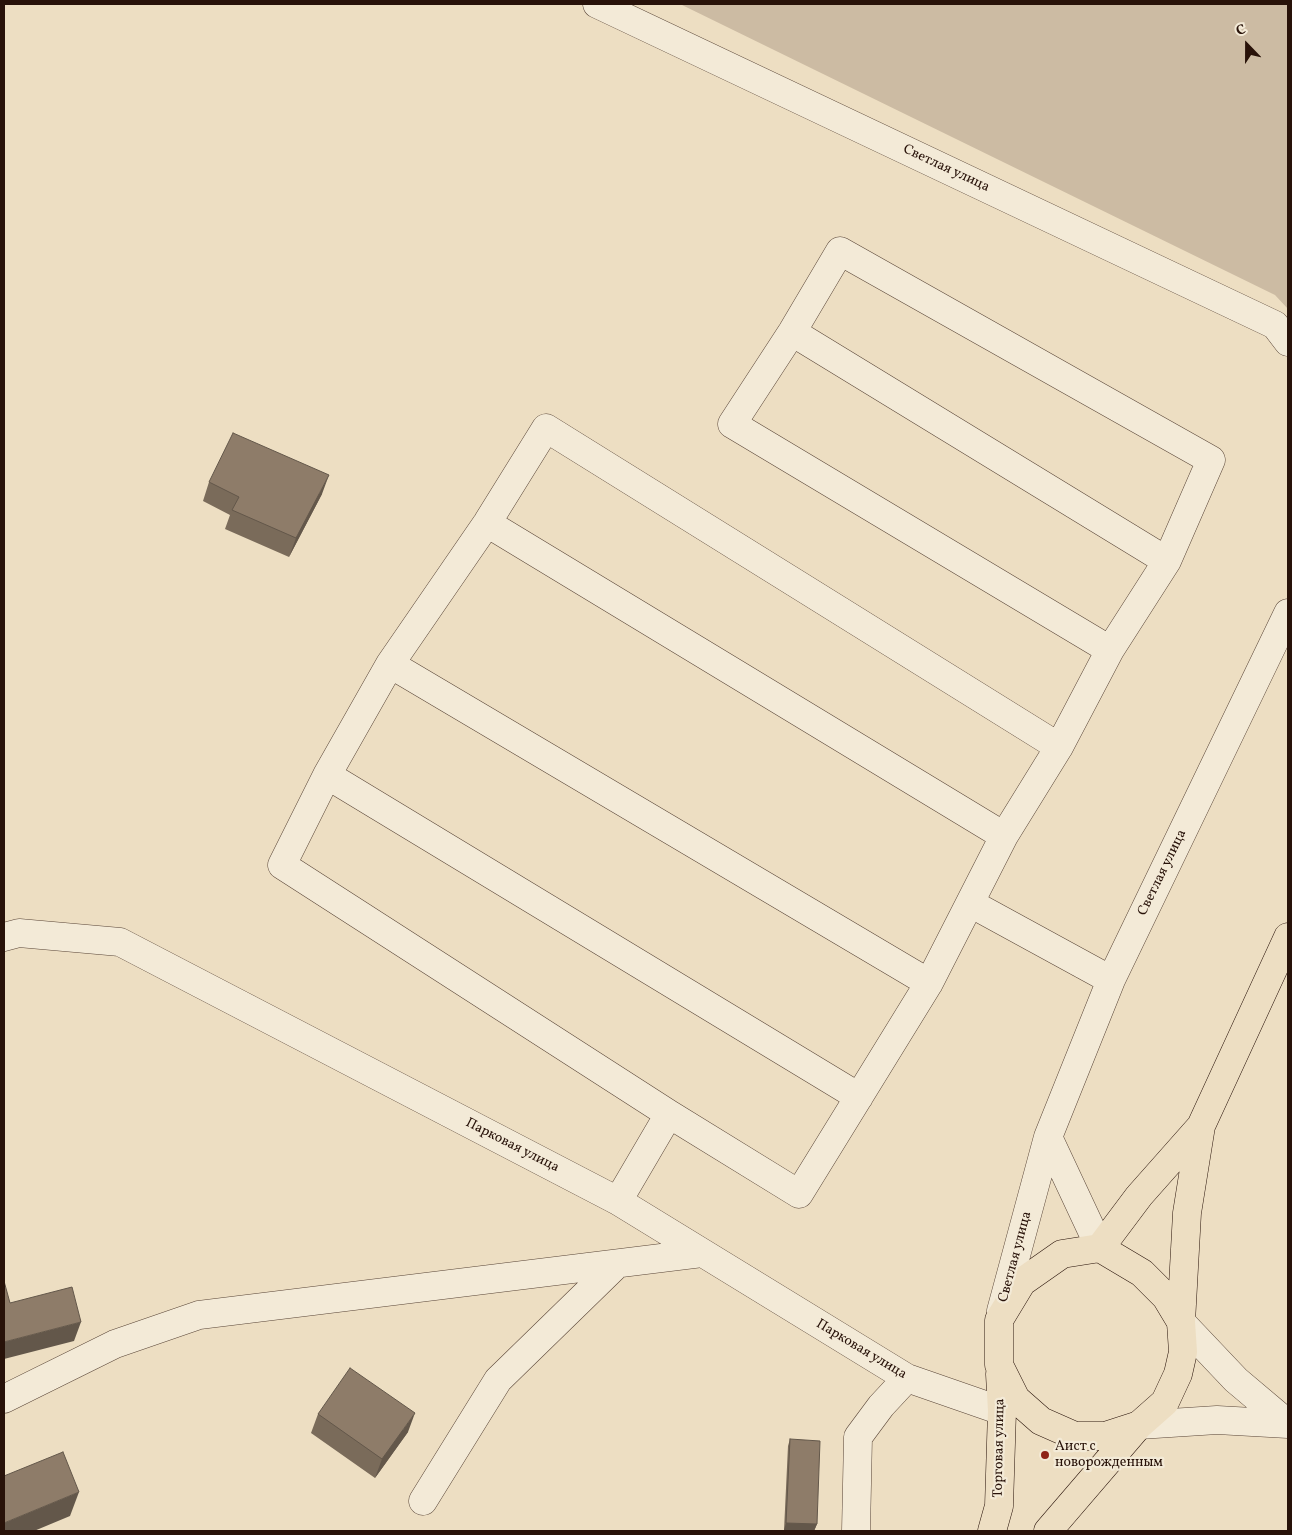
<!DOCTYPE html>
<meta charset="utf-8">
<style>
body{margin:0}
#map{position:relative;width:1292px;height:1535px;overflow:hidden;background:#eddec2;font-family:Vollkorn,serif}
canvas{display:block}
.frame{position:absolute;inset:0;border:5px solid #281209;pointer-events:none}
.north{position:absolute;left:1222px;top:20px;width:50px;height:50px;-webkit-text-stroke:4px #f3ead7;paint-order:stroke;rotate:338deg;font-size:14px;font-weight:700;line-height:20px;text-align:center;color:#281209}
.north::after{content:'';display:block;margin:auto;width:18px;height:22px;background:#281209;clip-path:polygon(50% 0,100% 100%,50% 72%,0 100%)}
</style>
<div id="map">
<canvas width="1292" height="1535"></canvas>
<div class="frame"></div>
<div class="north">С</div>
</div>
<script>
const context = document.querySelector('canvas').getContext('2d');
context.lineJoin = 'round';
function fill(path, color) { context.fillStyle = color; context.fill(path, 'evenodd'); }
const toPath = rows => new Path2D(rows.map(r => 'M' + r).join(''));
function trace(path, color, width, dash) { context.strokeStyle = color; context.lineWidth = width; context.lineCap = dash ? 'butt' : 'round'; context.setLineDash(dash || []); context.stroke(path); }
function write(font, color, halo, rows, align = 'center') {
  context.font = font + ' Vollkorn,serif'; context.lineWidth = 4.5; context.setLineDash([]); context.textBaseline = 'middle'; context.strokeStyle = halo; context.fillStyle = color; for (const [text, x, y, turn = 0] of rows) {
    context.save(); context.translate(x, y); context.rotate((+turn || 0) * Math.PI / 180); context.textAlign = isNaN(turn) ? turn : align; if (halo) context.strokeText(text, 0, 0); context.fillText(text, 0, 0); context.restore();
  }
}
fill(toPath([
 [680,4,1288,4,1288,309,1275,295]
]), '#ccbba3');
const minor = toPath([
 [597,4,1275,325,1288,342],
 [792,332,1167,561],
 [487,523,1004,836],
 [390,664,929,983],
 [1059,747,546,428,487,523,390,664,327,775,282,865,669,1114,799,1194,929,983,1004,836,1059,747,1110,650,1167,561,1211,460,840,251,792,332,732,424,1110,650],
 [327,775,859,1097],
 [970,903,1111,980],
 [4,937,19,933,120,942,618,1201,907,1378,1002,1411],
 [1048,1137,1100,1248],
 [618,1201,669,1114],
 [1001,1311,1048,1137,1111,980,1288,613],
 [1181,1322,1236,1380,1287,1423],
 [4,1399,115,1344,199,1315,702,1253],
 [1139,1425,1217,1420,1288,1424],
 [423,1501,498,1380,617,1264],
 [856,1531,858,1437,881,1406,907,1378]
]);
const major = toPath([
 [1100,1248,1142,1273,1166,1297,1181,1322,1183,1352,1178,1374,1165,1402,1139,1425,1105,1436,1075,1436,1041,1421,1016,1399,999,1365,999,1320,1022,1282,1062,1254,1100,1248],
 [1100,1248,1139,1196,1201,1126],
 [1181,1322,1187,1213,1201,1126,1288,937],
 [992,1531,999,1506,1002,1411,1000,1374],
 [1048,1531,1139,1425]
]);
trace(minor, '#594537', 29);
trace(major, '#281209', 29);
trace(minor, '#f3ead7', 28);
trace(major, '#eddec2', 28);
fill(toPath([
 [209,482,322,494,289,557,225,529,230,515,203,501],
 [318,1414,408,1432,375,1478,311,1433],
 [790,1439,817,1524,814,1531,784,1530,788,1446]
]), '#7a6b5a');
fill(toPath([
 [329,475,322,494,289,557,296,538],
 [81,1322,74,1341,4,1359,4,1342],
 [415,1413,408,1432,375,1478,382,1459],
 [79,1492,70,1516,34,1531,4,1531,4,1523],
 [786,1523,817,1524,814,1531,784,1530]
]), '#63574a');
const building = toPath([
 [233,433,329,475,296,538,232,510,239,497,209,482,233,433],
 [4,1281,10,1303,72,1287,81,1322,4,1342,4,1281],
 [350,1368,415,1413,382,1459,318,1414,350,1368],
 [790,1439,820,1441,817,1524,786,1523,790,1439],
 [63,1452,79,1492,4,1523,4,1476,63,1452]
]);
fill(building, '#8e7c69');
trace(building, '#63574a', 1);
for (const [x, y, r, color] of [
 [1045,1455,5,"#8f2418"]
]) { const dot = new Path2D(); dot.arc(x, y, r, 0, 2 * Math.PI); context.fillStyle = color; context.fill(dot); trace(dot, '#f3ead7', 2); }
write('14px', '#281209', '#f3ead7', [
 ["Светлая улица",946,169,25],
 ["Светлая улица",1163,873,-64],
 ["Парковая улица",512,1146,27],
 ["Светлая улица",1016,1257,-75],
 ["Парковая улица",861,1350,31],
 ["Торговая улица",1000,1448,-89]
]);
write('14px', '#281209', '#f3ead7', [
 ["Аист с",1055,1447],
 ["новорожденным",1055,1463]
], 'left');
</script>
